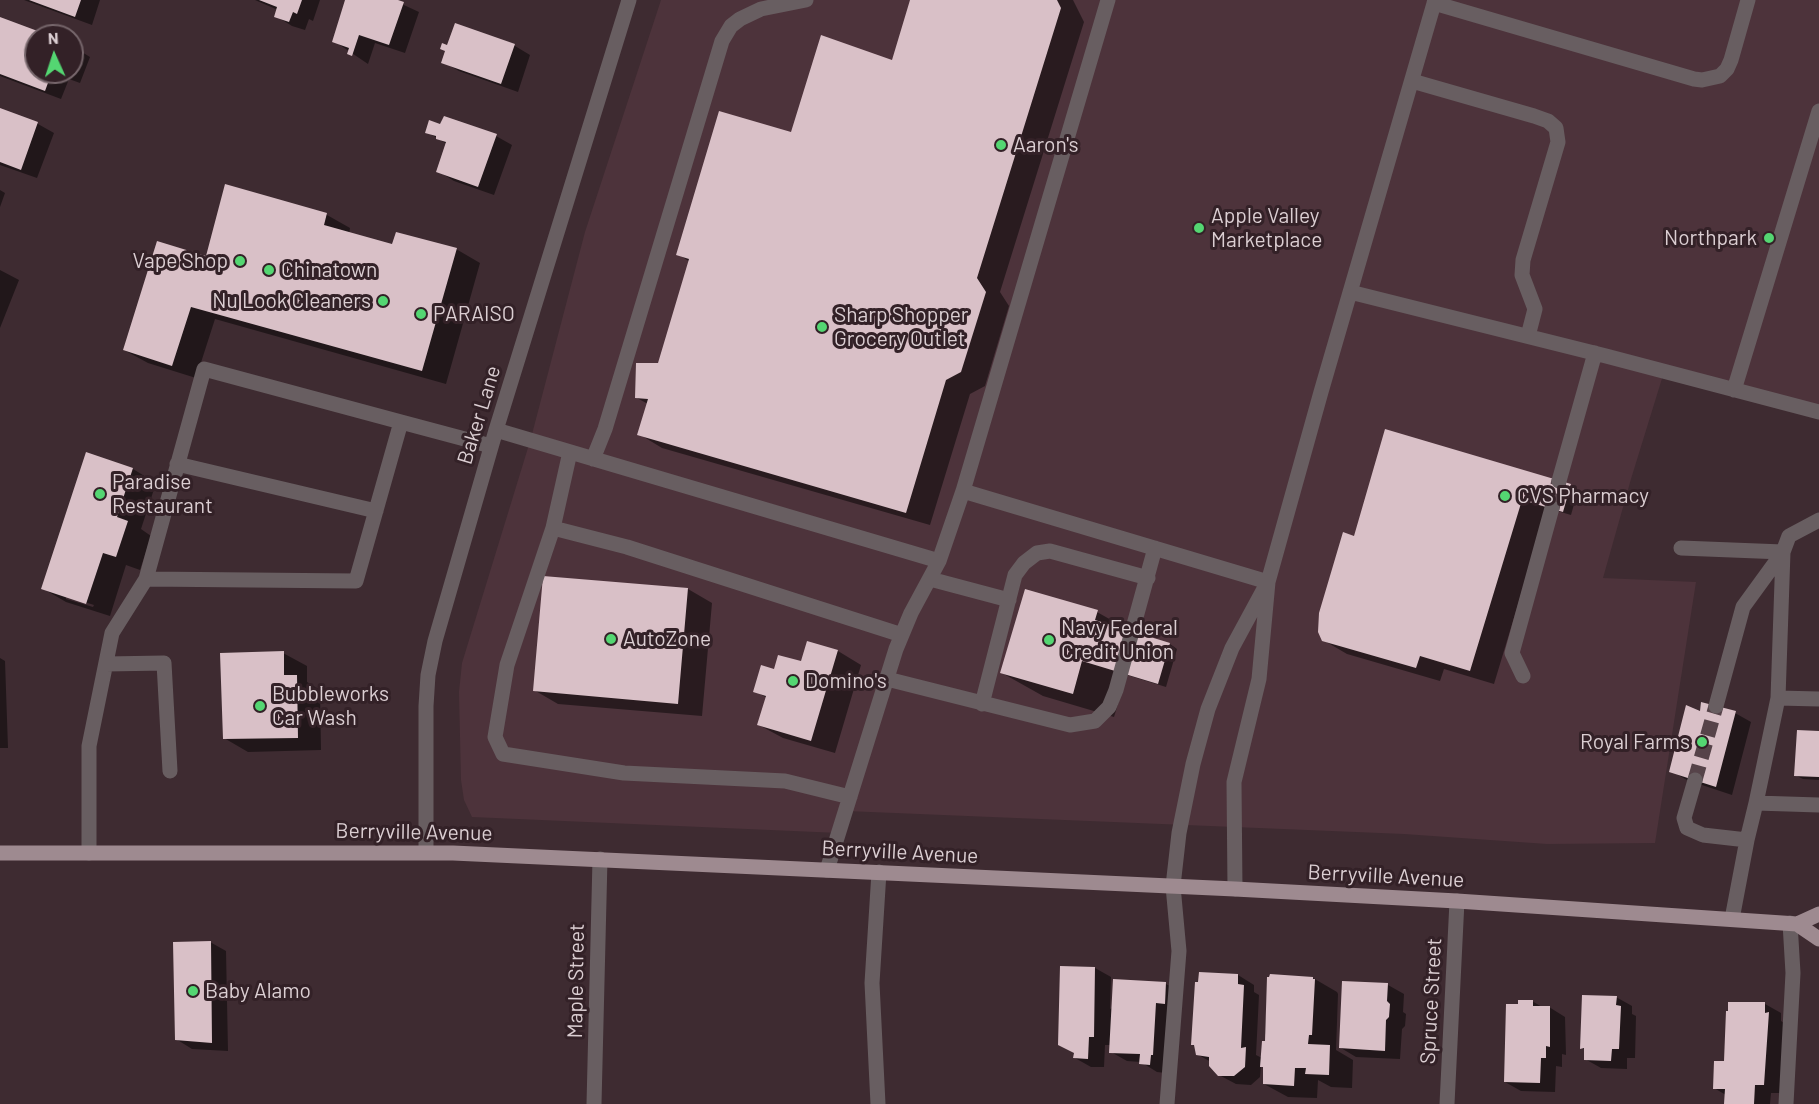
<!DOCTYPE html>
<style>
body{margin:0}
#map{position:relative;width:1819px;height:1104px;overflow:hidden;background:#3e2b31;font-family:Barlow,sans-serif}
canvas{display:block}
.north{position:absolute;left:24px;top:24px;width:60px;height:60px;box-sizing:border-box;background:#332127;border:2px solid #76666b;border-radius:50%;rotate:357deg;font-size:16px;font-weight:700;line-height:24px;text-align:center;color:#dbced2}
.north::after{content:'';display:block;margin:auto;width:21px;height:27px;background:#54d672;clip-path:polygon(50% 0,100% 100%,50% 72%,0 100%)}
</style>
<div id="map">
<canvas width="1819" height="1104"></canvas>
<div class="north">N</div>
</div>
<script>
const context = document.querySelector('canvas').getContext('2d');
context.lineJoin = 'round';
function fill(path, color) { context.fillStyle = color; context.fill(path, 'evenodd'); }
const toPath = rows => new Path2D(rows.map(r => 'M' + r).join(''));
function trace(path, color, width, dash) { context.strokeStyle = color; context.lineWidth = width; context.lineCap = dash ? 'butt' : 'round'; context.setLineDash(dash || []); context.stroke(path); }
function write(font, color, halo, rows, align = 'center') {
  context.font = font + ' Barlow,sans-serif'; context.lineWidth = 6; context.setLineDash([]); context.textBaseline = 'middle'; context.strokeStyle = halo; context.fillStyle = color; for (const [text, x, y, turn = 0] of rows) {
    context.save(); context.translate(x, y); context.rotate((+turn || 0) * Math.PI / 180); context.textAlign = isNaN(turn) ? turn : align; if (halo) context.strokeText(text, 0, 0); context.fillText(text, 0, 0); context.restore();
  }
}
fill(toPath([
 [661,0,1819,0,1819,412,1664,372,1631,479,1603,578,1696,582,1655,843,1547,844,1404,834,846,811,839,833,472,817,464,800,461,780,459,692,462,663,531,438,585,232]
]), '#4d333b');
fill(toPath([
 [24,0,100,0,92,25],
 [255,0,320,0,313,21,309,19,305,30,292,26,276,16,278,10],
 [347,0,393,0,419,12,405,53,375,43,368,64,334,41],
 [912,0,1073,0,1084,22,1000,292,1009,306,985,386,970,394,930,525,662,448,639,434,648,404,637,398,659,364,690,262,678,254,792,134,893,62],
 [0,18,45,36,36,36,36,72,72,72,72,46,90,57,80,83,69,79,61,99,0,76],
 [456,25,515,46,530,55,518,92,459,71,443,62],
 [0,110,38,124,54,133,37,178,0,165],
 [427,132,496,136,512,145,494,195,454,181,438,171,447,144],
 [226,186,327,215,350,228,349,234,393,246,456,249,480,263,446,384,215,319,196,378,148,363,124,350,208,257],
 [0,190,5,193,0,207],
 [0,270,19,280,0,328],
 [87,454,133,469,156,483,141,529,151,536,140,570,126,565,110,616,66,602,42,588],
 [66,596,94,605,93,607,66,599],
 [1570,486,1578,490,1571,515,1547,508,1494,684,1444,669,1440,681,1347,654,1323,640,1355,537],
 [544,577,688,589,712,603,702,716,558,704,534,690],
 [1097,612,1136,634,1170,644,1177,649,1166,687,1127,675,1114,717,1043,696,1002,673],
 [838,651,861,665,835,753,783,738,759,725,767,698,755,691,775,671],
 [283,653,307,666,307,682,320,690,321,750,248,752,224,738],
 [0,658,5,661,8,748,0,748],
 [1702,713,1735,713,1751,722,1732,795,1687,780,1671,771],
 [1819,732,1819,780,1803,779,1795,775],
 [210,942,226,951,228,1051,192,1049,176,1039],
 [1062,967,1095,968,1111,977,1110,1009,1166,984,1182,993,1166,1073,1157,1072,1141,1062,1127,1061,1111,1052,1111,1045,1105,1045,1104,1067,1091,1067,1075,1058],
 [1238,975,1254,985,1254,992,1259,995,1256,1055,1262,1058,1267,1035,1265,1034,1268,978,1313,978,1337,992,1338,994,1336,1050,1353,1060,1352,1088,1331,1087,1318,1080,1317,1098,1288,1097,1264,1084,1265,1068,1261,1066,1260,1077,1251,1085,1236,1084,1219,1075,1211,1062,1197,1054,1196,1046,1193,1045],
 [1388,985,1404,994,1403,1012,1406,1014,1405,1026,1402,1029,1400,1059,1356,1057,1341,1048],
 [1616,997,1632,1006,1632,1014,1636,1016,1635,1058,1627,1058,1627,1069,1601,1068,1585,1059,1586,1050,1582,1048],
 [1532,1001,1542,1007,1549,1007,1565,1017,1566,1055,1562,1054,1562,1067,1556,1066,1555,1092,1521,1091,1505,1082,1519,1006],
 [1765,1004,1781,1013,1781,1021,1784,1023,1780,1093,1771,1093,1770,1104,1726,1104,1726,1095,1714,1088,1726,1063]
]), '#0007');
fill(toPath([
 [29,0,81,0,75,17],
 [259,0,302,0,297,14,293,12,289,22,274,17,277,7],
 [345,0,398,0,404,2,389,45,359,35,352,56,347,54,349,48,332,42],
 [910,0,1057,0,1061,8,977,278,986,292,961,372,946,380,906,513,637,435,648,399,635,398,636,363,658,363,689,259,676,255,719,111,791,132,821,35,892,60],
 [0,17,51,36,36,36,36,72,52,72,45,91,0,74],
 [455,23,515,44,501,84,441,63,445,51,440,49,442,43,447,45],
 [0,108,38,122,21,170,0,162],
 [444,116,497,134,478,187,436,172,446,142,436,139,436,136,425,133,429,120,440,124],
 [225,184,327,213,324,225,392,244,396,232,457,248,422,371,191,307,172,366,123,350,157,241,206,256],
 [1385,429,1571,484,1563,512,1522,500,1470,671,1420,656,1416,668,1322,641,1318,632,1319,613,1343,532,1354,536],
 [86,452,133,468,117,517,128,521,116,557,103,553,86,604,41,589],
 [543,576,688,588,678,704,533,691],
 [1025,589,1098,610,1095,620,1170,643,1158,684,1082,661,1073,694,1000,673],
 [807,641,838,650,811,741,757,725,766,696,753,692,761,665,774,669,778,655,801,661],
 [284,651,284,675,297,675,298,738,223,739,220,653],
 [1701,702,1736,711,1716,787,1669,772,1686,705,1700,711],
 [1797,730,1819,731,1819,777,1794,776],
 [211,941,212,1043,175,1040,173,942],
 [1060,966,1095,967,1094,1037,1089,1037,1088,1059,1073,1058,1074,1053,1058,1045],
 [1199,972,1238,974,1238,984,1244,985,1241,1048,1246,1047,1245,1067,1234,1076,1218,1076,1209,1066,1209,1057,1196,1055,1194,1045,1191,1045,1195,982,1198,982],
 [1270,974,1313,977,1313,979,1315,979,1312,1035,1309,1035,1308,1044,1330,1045,1329,1075,1305,1074,1306,1068,1295,1068,1294,1086,1263,1084,1263,1067,1260,1067,1262,1041,1265,1041,1267,977,1269,977],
 [1113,979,1166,982,1165,1004,1156,1003,1153,1055,1151,1055,1150,1065,1139,1064,1140,1054,1109,1053],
 [1342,981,1388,983,1387,1001,1390,1004,1389,1017,1386,1020,1385,1051,1339,1048],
 [1582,995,1617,996,1616,1005,1621,1006,1619,1049,1612,1049,1611,1061,1584,1060,1584,1048,1580,1049],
 [1518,1000,1533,1000,1533,1006,1550,1006,1550,1047,1546,1046,1546,1058,1541,1058,1540,1083,1504,1082,1506,1004,1518,1004],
 [1728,1002,1765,1002,1765,1013,1769,1012,1764,1085,1755,1085,1754,1104,1724,1104,1725,1089,1713,1089,1714,1061,1724,1061,1726,1011,1728,1011]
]), '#d9c0c7');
trace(toPath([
 [1552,508,1559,481],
 [1695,780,1716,706]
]), '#564349', 15, [15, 8]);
trace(toPath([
 [1434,3,1694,79,1702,80,1720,76,1727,69,1731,60,1748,0],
 [1412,81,1534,116,1548,121,1556,128,1558,142,1523,260,1522,275,1535,309,1528,336],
 [1350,292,1606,356,1819,412],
 [1734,390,1819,111],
 [401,422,356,581,146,579,204,369,401,422,491,446],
 [496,430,939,561],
 [570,452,553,528,507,665,495,737,503,754,624,773,785,781,850,797],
 [593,459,605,429,722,41,731,26,740,19,761,9,806,0],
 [177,464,376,511],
 [1559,481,1595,353],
 [963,491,1268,582],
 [553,528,627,547,902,635],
 [1681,548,1783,552],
 [930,579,1009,600],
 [106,664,164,663,170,771],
 [1523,676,1512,653,1552,508],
 [887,679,1070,725,1095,721,1109,707,1116,690,1155,548],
 [1778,698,1783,552],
 [982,704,1015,575,1024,563,1037,553,1050,551,1148,578],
 [1716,706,1743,607,1783,552,1789,536,1819,520],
 [1695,780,1684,818,1687,828,1703,835,1747,840],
 [1756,803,1778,698,1819,699],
 [426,852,426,706,428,675,435,641,496,430,629,0],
 [89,853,89,746,112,633,146,579],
 [827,870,896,649,911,613,939,561,963,491,1108,0],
 [1235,889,1234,782,1259,679,1268,582,1321,392,1435,0],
 [1732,919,1747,840,1756,803,1819,805],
 [594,1104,600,859],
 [878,1104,872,983,879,872],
 [1167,1104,1179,951,1173,886,1179,833,1193,764,1208,709,1232,648,1265,587],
 [1447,1104,1457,901],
 [1786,1104,1793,973,1790,923]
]), '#685e61', 15);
trace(toPath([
 [0,853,453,853,1235,889,1457,901,1797,924,1819,914],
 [1797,924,1819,939]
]), '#9e8a90', 15);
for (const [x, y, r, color] of [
 [1001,145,6,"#54d672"],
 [1199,228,6,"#54d672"],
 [1769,238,6,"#54d672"],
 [240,261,6,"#54d672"],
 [269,270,6,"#54d672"],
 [383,301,6,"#54d672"],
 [421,314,6,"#54d672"],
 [822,327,6,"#54d672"],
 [100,494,6,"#54d672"],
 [1505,496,6,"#54d672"],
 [611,639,6,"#54d672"],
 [1049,640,6,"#54d672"],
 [793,681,6,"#54d672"],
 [260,706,6,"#54d672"],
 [1702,742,6,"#54d672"],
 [193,991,6,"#54d672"]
]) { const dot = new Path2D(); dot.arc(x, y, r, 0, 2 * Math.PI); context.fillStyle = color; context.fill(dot); trace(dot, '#332127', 2); }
write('21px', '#dbced2', '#332127', [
 ["Aaron's",1013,145],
 ["Apple Valley",1211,216],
 ["Marketplace",1211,240],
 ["Northpark",1757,238,"right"],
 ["Vape Shop",228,261,"right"],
 ["Chinatown",281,270],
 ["Nu Look Cleaners",371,301,"right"],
 ["PARAISO",433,314],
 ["Sharp Shopper",834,315],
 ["Grocery Outlet",834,339],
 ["Paradise",112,482],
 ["Restaurant",112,506],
 ["CVS Pharmacy",1517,496],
 ["Navy Federal",1061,628],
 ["Credit Union",1061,652],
 ["AutoZone",623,639],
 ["Domino's",805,681],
 ["Bubbleworks",272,694],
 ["Car Wash",272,718],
 ["Royal Farms",1690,742,"right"],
 ["Baby Alamo",205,991]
], 'left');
write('21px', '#dbced2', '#332127', [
 ["Baker Lane",479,415,-73],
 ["Berryville Avenue",414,832,1],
 ["Berryville Avenue",900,852,3],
 ["Berryville Avenue",1386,876,3],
 ["Maple Street",576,981,-89],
 ["Spruce Street",1431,1001,-87]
]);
</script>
